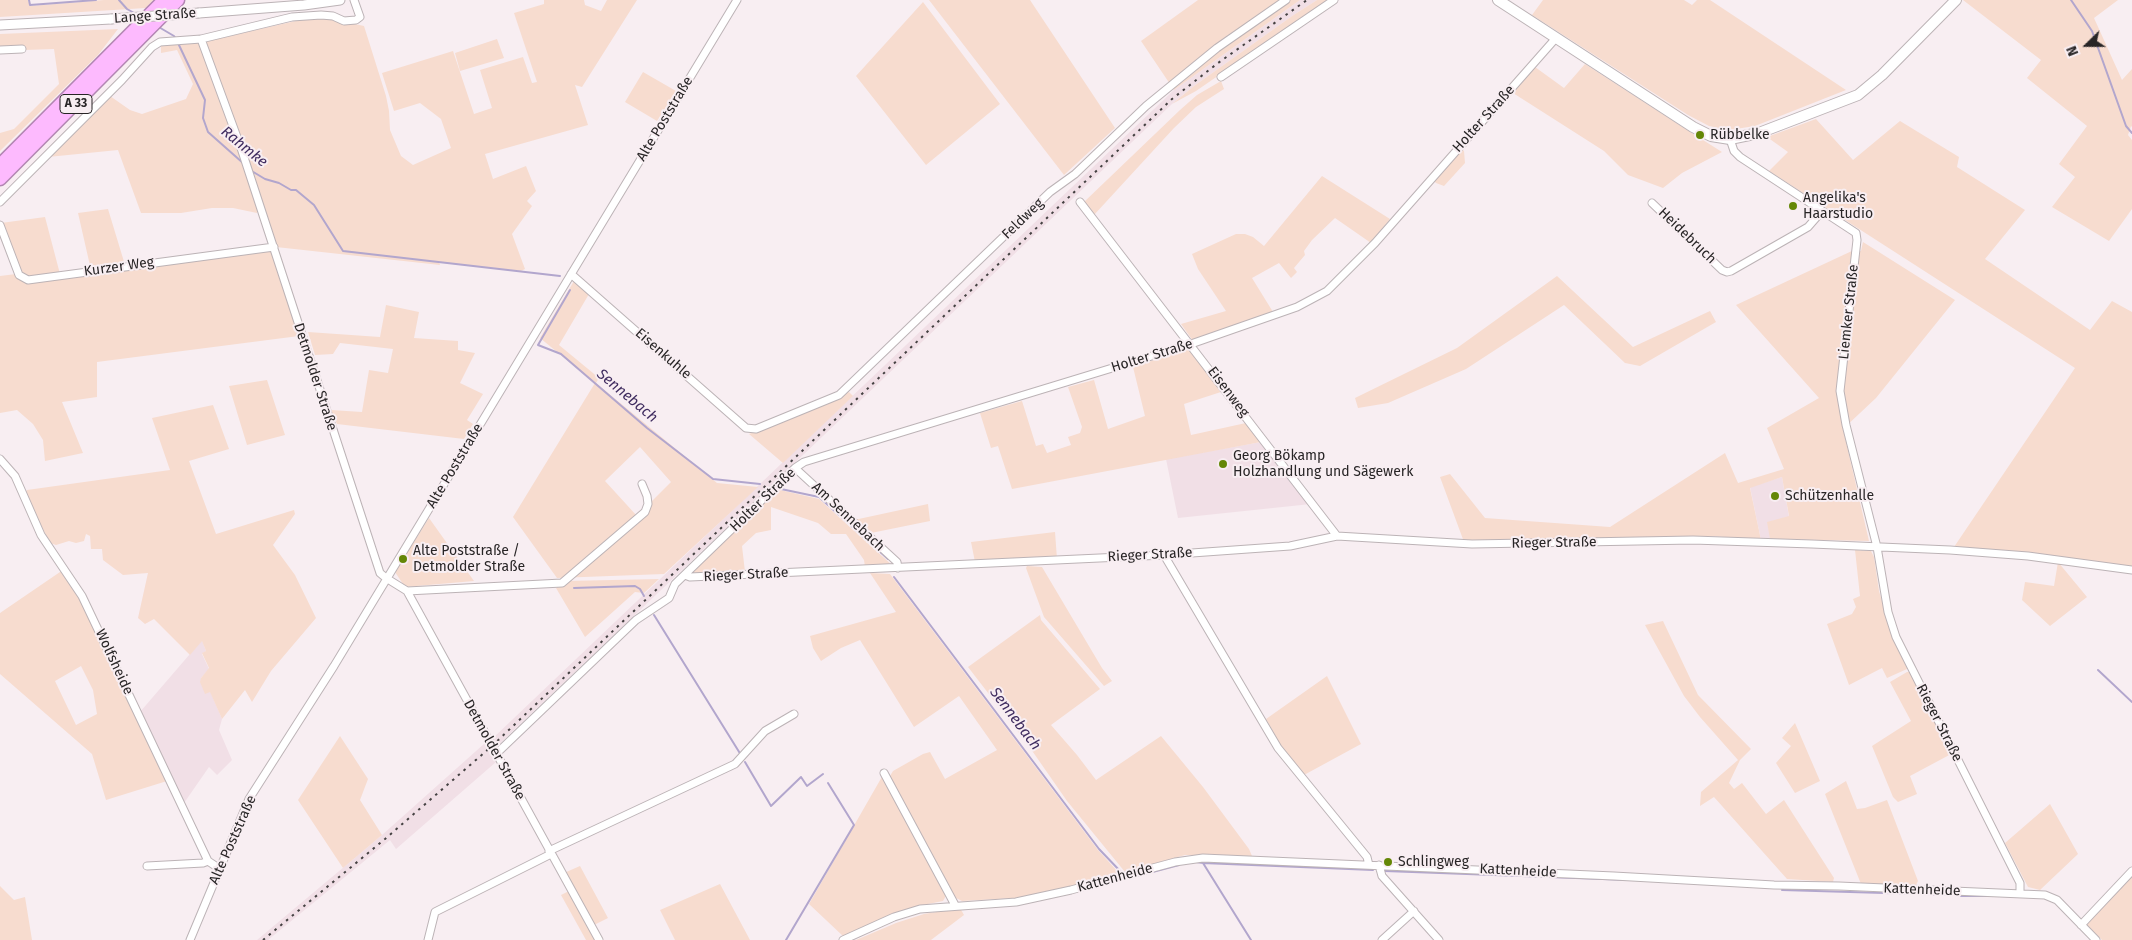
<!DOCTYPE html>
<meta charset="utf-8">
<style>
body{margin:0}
#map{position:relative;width:2132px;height:940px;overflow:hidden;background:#f8eef2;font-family:"Fira Sans",sans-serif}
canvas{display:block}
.north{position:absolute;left:2062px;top:20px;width:50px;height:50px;-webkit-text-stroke:4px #f8eef2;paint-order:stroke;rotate:248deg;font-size:14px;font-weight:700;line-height:20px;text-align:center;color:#282526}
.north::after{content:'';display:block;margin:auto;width:18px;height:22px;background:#282526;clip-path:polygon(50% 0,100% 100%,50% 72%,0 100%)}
</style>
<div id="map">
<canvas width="2132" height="940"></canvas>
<div class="north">N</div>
</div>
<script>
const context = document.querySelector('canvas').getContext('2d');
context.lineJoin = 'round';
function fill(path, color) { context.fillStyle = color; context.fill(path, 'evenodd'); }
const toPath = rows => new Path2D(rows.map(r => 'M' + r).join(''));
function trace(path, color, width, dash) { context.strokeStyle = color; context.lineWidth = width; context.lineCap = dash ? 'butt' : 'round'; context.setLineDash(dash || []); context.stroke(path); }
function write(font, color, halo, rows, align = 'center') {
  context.font = font + ' "Fira Sans",sans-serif'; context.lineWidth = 4; context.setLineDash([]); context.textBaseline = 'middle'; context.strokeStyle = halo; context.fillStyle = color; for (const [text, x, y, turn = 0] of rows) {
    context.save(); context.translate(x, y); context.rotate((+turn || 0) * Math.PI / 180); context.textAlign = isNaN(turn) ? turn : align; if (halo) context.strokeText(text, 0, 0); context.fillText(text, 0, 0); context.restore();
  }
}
fill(toPath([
 [1300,0,1317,0,1292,16,1194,86,1172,104,496,747,492,739,1174,90],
 [1261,442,1311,504,1178,518,1166,459],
 [1782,477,1789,517,1771,539,1761,540,1750,487],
 [202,640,206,651,202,654,209,669,201,678,210,691,222,719,219,730,232,760,217,775,209,767,184,803,140,712],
 [485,743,496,762,396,849,390,840,268,940,257,940,382,835]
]), '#f1dfe6');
fill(toPath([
 [0,0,28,0,30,6,104,0,153,0,146,8,0,17],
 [544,0,584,0,585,5,601,11,607,0,637,0,582,87,575,85,588,125,485,154,493,179,526,166,536,191,527,201,532,206,512,234,525,269,521,271,439,262,440,265,276,247,266,213,257,210,257,213,233,208,212,208,181,213,141,213,118,150,48,157,110,96,130,110,142,114,186,99,193,84,177,50,161,53,161,45,211,40,318,16,364,26,386,96,389,111,390,130,401,156,413,165,451,148,441,119,420,103,394,111,382,73,453,51,474,114,492,108,480,70,523,57,532,83,537,82,514,13,544,4],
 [929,0,1030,0,1115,128,1064,175],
 [1198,0,1300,0,1174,90,1141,41],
 [1317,0,1328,0,1196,91,1172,104,1194,86,1292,16],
 [1543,0,1684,0,1692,5,1697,0,1710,0,1846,90,1755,126,1729,130,1709,126,1688,115,1532,15],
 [1963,0,2118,0,2094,18,2122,80,2132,69,2132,127,2131,126,2128,135,2132,140,2132,209,2109,241,2052,207,2075,177,2059,164,2087,126,2027,78,2041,60],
 [923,2,1000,104,926,165,856,76],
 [118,29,98,55,0,151,0,133,14,129,59,84,54,49,25,50,24,46,0,46,0,34],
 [497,39,504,58,460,71,455,53],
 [1585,64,1695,135,1722,152,1682,173,1663,188,1628,175,1604,151,1513,93,1535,67,1564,88],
 [643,72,676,91,657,121,625,102],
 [1221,81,1224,89,1196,107,1174,128,1094,215,1084,202,1180,110,1197,95],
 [1816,119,1853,160,1900,121,1959,157,1957,167,2025,210,1985,259,2090,330,2112,301,2132,312,2132,567,1954,547,2075,368,1769,171,1788,152,1767,137],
 [1461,148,1464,151,1465,163,1444,186,1436,183,1434,181],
 [1322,176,1390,219,1371,243,1335,218,1312,240,1304,251,1305,255,1294,268,1297,272,1291,278,1279,263,1252,278,1273,312,1193,341,1181,324,1226,311,1198,269,1192,254,1236,234,1245,234,1253,237,1264,246],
 [108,209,125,265,91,270,78,213],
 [45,217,60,274,31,278,21,274,1,223],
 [1863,242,1955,300,1876,398,1843,429,1869,541,1770,539,1767,522,1789,516,1782,477,1750,488,1761,540,1712,536,1464,542,1440,477,1450,474,1485,518,1610,527,1725,453,1738,483,1784,469,1767,428,1819,398,1736,305,1854,250,1861,251],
 [271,251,299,336,97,362,97,397,62,402,83,453,45,461,43,440,33,424,17,410,0,413,0,276,16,274,18,279,27,283],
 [1557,276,1633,347,1710,311,1716,322,1640,366,1625,363,1564,305,1466,369,1388,403,1358,408,1355,398,1457,348],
 [574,281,589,294,559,345,599,378,596,383,717,483,758,487,664,574,557,578,513,517,595,383,540,338],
 [640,447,671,482,637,516,605,481],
 [386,305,419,312,414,338,458,341,458,350,475,353,460,383,483,394,467,420,473,424,464,439,337,424,331,410,362,412,369,370,388,373,393,349,340,343,333,354,315,355,308,332,380,337],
 [1188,349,1191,349,1224,391,1184,404,1191,435,1246,423,1261,442,1012,489,998,446,991,448,980,413,1022,401,1036,446,1043,444,1047,453,1071,445,1068,437,1080,433,1082,427,1068,387,1094,380,1108,429,1145,416,1133,367],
 [267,380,285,435,247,445,229,386],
 [849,392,853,396,783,463,749,434],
 [213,405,229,449,189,461,216,534,294,510,295,514,273,545,295,575,316,618,271,671,252,702,245,690,222,719,210,692,205,694,200,682,201,678,209,668,202,653,206,651,202,641,190,655,154,619,145,624,138,618,148,573,123,575,103,560,102,549,91,549,90,536,86,534,84,541,76,543,69,541,56,545,50,543,25,493,27,490,170,470,152,418],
 [776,489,819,499,893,566,865,567,864,560,846,534,831,534,818,523,771,507,771,530,756,533,742,546,745,572,693,574,692,573],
 [928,504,930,521,871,533,854,520],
 [429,518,474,581,405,587,395,572],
 [1055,532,1057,559,975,562,971,542],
 [1855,550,1871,551,1874,557,1879,591,1885,612,1907,666,1907,669,1887,678,1882,668,1849,685,1827,624,1852,614,1856,607,1853,599,1860,596],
 [2058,562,2087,597,2050,626,2022,600,2025,582,2054,586],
 [1027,566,1042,567,1102,668,1112,681,1104,686,1044,617,1026,568],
 [60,572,64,572,84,604,167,781,106,800,92,754,0,674,0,613],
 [81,666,93,690,97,714,76,725,55,681],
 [870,573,890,574,1098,850,1119,873,1060,890,1015,898,962,901,952,896,890,781,890,776,893,771,923,754,930,752,945,779,997,750,959,696,914,727,860,640,841,648,821,661,813,648,810,636,896,612],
 [659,579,644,593,635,592,585,637,556,588,566,581],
 [1040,615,1041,620,1100,689,1051,725,1077,755,1096,780,1161,736,1203,787,1249,849,1252,856,1185,855,1125,872,1067,801,1026,742,968,667],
 [1663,621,1698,695,1751,749,1740,760,1729,783,1734,789,1742,783,1766,814,1784,800,1834,878,1833,882,1787,879,1714,797,1700,806,1701,792,1738,760,1700,717,1684,696,1645,625],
 [1907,672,1910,672,1953,753,1910,776,1917,794,1898,802,1893,797,1872,746,1911,721,1890,682],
 [1327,676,1361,744,1304,775,1281,746,1266,719],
 [1795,723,1820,781,1795,793,1776,763,1791,746,1782,738],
 [340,736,368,779,360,800,382,835,343,868,298,800],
 [883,775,947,894,943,901,913,907,844,937,809,904],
 [1846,781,1857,809,1865,808,1887,800,1918,881,1916,885,1861,884,1825,794],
 [2050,804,2078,854,2040,890,2028,887,2005,843],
 [580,866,608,918,594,925,564,873],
 [2132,875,2132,940,2102,940,2086,924],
 [720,884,750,940,675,940,660,910],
 [0,886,14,900,25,897,32,940,0,940],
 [569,891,597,940,586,940,561,895],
 [960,908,964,915,931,940,856,940,896,923,924,914]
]), '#f7dccf');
trace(toPath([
 [29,0,30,5,96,0],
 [119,0,127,9,136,14],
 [2071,0,2092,31,2126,126,2132,133],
 [157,26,174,36,176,39],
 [178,43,205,100,203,118,208,132,243,163],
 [250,170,265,179,279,183,291,190,296,190,314,205,343,251,560,276],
 [570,290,538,345,561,354,647,428,713,479,760,484],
 [781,489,819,497,888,559],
 [894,577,1099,849,1121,872],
 [574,588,635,586,640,589,644,596],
 [654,615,741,755],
 [2098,670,2132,702],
 [745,762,771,806,801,777,807,786,823,774],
 [1196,862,1203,863,1251,940],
 [1203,863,1373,870],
 [1385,871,1630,880],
 [1130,878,1179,865],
 [1782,890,1952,895],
 [1961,896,2001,896],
 [786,940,854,825,828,783]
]), '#b2a6cd', 2);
const minor = toPath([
 [354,0,360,17,356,20,344,21,333,16,321,15,292,17,201,39,241,148,380,573,386,578,407,591,599,940],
 [0,50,22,49],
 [1221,77,1334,0],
 [1730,139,1734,151,1740,157,1856,233,1857,240,1840,391,1846,425,1877,547,1888,612,1896,637,2020,883,2020,893],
 [0,202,122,80,152,47,160,42,201,39],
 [1080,202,1337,536],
 [1652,203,1722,270,1727,272,1731,271,1808,227,1822,211],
 [0,225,19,275,28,280,274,247],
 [571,274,746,428,756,429,839,395,1050,192,1075,174,1146,106,1217,48,1286,0],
 [0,459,15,476,41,535,82,596,208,861,220,869],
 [795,468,897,562,898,568],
 [1164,555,1278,748,1367,857,1369,865],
 [685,575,690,577,1164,555,1290,546,1337,536,1472,544,1693,540,1812,544,1950,550,2028,556,2132,570],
 [407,591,562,583,645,512,648,504,647,496,642,484],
 [496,754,636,620,669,598,675,584,795,468,804,462,1191,344,1297,307,1327,291,1375,243,1556,38],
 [884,773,955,905],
 [549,851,735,764,765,731,794,714],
 [1379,865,1382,876,1439,940],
 [147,866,203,863,208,861],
 [2081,925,2132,871],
 [190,940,249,799,334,666,737,0],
 [428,940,435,912,551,854],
 [843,940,894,917,920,909,1016,902,1071,890,1175,862,1203,858,1614,876,1774,885,1839,886,2045,895,2057,900,2096,940],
 [1382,940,1414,911]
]);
const tertiary = toPath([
 [199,13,304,5,340,0],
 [0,25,111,19]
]);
const secondary = toPath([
 [1498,0,1693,127,1711,136,1730,139,1759,133,1858,95,1882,75,1956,0]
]);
const motorway = toPath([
 [0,165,164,0],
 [0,179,178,0]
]);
trace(minor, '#bcb3b6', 9);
trace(tertiary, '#bcb3b6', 11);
trace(secondary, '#bcb3b6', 12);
trace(motorway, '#b286b2', 15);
trace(minor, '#fff', 7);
trace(tertiary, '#fff', 9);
trace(secondary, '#fff', 10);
trace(motorway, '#fdbafe', 12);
trace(toPath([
 [263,940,385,839,492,746,1172,99,1218,63,1307,0]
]), '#454142', 2, [2.5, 5]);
const tertiaryBridge = toPath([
 [111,19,199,13]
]);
trace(tertiaryBridge, '#bcb3b6', 11, []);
trace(tertiaryBridge, '#fff', 9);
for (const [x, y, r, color] of [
 [1700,135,5,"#648706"],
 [1793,206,5,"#648706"],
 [1223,464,5,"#648706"],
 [1775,496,5,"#648706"],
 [403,559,5,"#648706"],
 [1388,862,5,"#648706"]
]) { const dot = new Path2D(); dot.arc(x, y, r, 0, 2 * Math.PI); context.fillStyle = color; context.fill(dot); trace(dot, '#f8eef2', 2); }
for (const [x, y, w] of [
 [76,104,32]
]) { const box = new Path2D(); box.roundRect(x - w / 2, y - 9.5, w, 19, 4); context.fillStyle = '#f8eef2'; context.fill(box); trace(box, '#282526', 1); }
write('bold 12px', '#282526', null, [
 ["A 33",76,104]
]);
write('14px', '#282526', '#f8eef2', [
 ["Lange Straße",155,16,-4],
 ["Alte Poststraße",665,119,-59],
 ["Holter Straße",1484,119,-48],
 ["Feldweg",1023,219,-44],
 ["Heidebruch",1687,236,44],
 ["Kurzer Weg",119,267,-8],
 ["Liemker Straße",1849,312,-84],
 ["Eisenkuhle",663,354,41],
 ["Holter Straße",1152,356,-17],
 ["Detmolder Straße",315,377,72],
 ["Eisenweg",1228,392,53],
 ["Alte Poststraße",455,466,-59],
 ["Holter Straße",763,500,-44],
 ["Am Sennebach",848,517,43],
 ["Rieger Straße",1554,543,-1],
 ["Rieger Straße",1150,555,-3],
 ["Rieger Straße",746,575,-3],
 ["Wolfsheide",114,662,65],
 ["Rieger Straße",1939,723,63],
 ["Detmolder Straße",494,750,61],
 ["Alte Poststraße",233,840,-66],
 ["Kattenheide",1518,871,3],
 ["Kattenheide",1115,878,-15],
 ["Kattenheide",1922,890,2]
]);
write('14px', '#282526', '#f8eef2', [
 ["Rübbelke",1710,135],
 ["Angelika's",1803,198],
 ["Haarstudio",1803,214],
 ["Georg Bökamp",1233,456],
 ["Holzhandlung und Sägewerk",1233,472],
 ["Schützenhalle",1785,496],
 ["Alte Poststraße /",413,551],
 ["Detmolder Straße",413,567],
 ["Schlingweg",1398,862]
], 'left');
write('italic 15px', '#402d60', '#f8eef2', [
 ["Rahmke",244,147,39],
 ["Sennebach",627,396,40],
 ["Sennebach",1015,719,53]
]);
</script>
